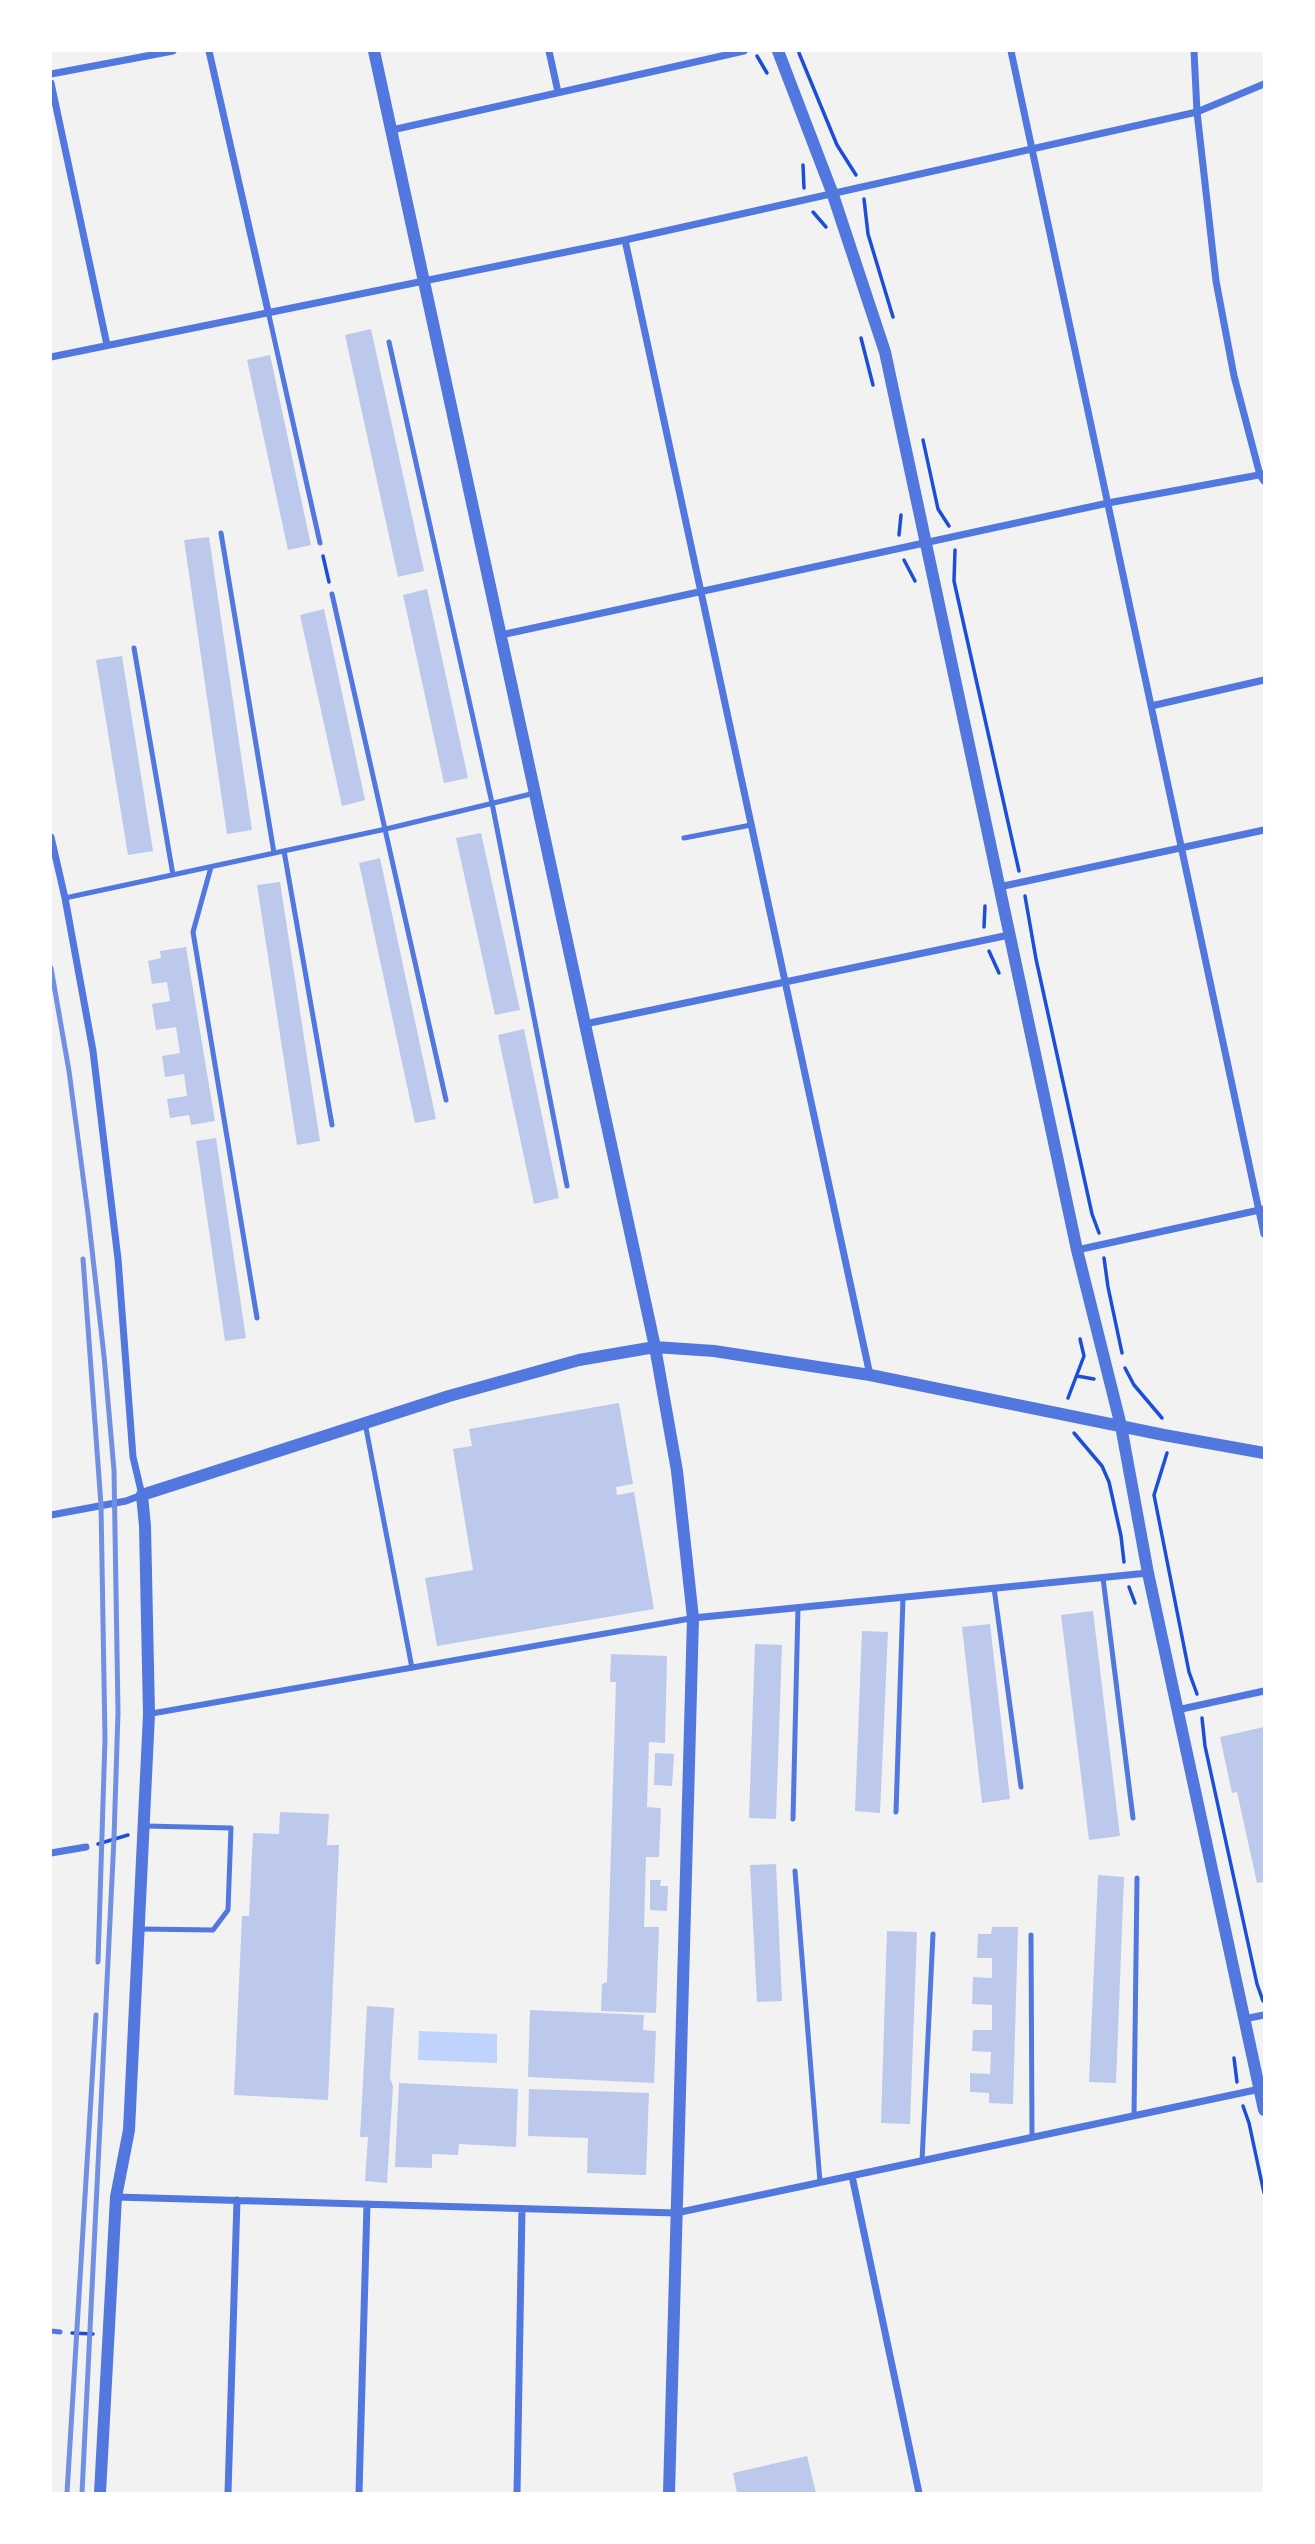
<!DOCTYPE html>
<style>
body{margin:0}
#map{position:relative;width:1315px;height:2544px;overflow:hidden;background:#f2f2f2;font-family:"Noto Sans",sans-serif}
canvas{display:block}
.frame{position:absolute;inset:0;border:52px solid #fff;pointer-events:none}
</style>
<div id="map">
<canvas width="1315" height="2544"></canvas>
<div class="frame"></div>
</div>
<script>
const context = document.querySelector('canvas').getContext('2d');
context.lineJoin = 'round';
function fill(path, color) { context.fillStyle = color; context.fill(path, 'evenodd'); }
const toPath = rows => new Path2D(rows.map(r => 'M' + r).join(''));
function trace(path, color, width, dash) { context.strokeStyle = color; context.lineWidth = width; context.lineCap = dash ? 'butt' : 'round'; context.setLineDash(dash || []); context.stroke(path); }
fill(toPath([
 [419,2031,497,2034,497,2063,418,2060]
]), '#bfd3fe');
fill(toPath([
 [371,329,424,571,398,577,345,335],
 [270,355,311,545,288,550,247,360],
 [209,537,252,830,227,834,184,540],
 [427,589,468,778,444,783,403,595],
 [324,609,365,800,342,806,300,615],
 [122,656,153,851,128,855,96,660],
 [481,833,520,1010,495,1015,456,838],
 [380,858,436,1119,415,1123,359,863],
 [280,882,320,1141,297,1145,257,885],
 [186,947,215,1121,191,1125,189,1115,170,1118,167,1099,187,1096,184,1074,165,1077,162,1056,180,1053,176,1027,156,1030,152,1004,170,1001,167,982,152,984,148,961,161,958,160,951],
 [524,1029,559,1198,534,1204,498,1035],
 [216,1138,246,1338,225,1341,196,1141],
 [619,1403,633,1484,616,1487,617,1495,634,1492,654,1609,437,1646,425,1578,473,1570,453,1449,472,1446,469,1429],
 [1093,1611,1120,1836,1089,1840,1061,1615],
 [990,1624,1010,1799,982,1803,962,1627],
 [862,1631,888,1632,880,1813,855,1811],
 [755,1644,782,1645,776,1819,749,1818],
 [611,1654,667,1656,665,1743,649,1742,647,1807,661,1808,659,1857,646,1857,644,1927,659,1927,656,2013,601,2011,602,1984,607,1982,616,1682,610,1682],
 [1264,1727,1264,1882,1257,1883,1237,1792,1232,1793,1220,1737],
 [655,1753,674,1754,672,1786,654,1785],
 [280,1812,329,1814,327,1845,339,1845,328,2100,234,2095,242,1916,249,1916,253,1833,279,1834],
 [776,1864,782,2001,757,2002,750,1865],
 [1098,1875,1124,1877,1116,2083,1089,2082],
 [650,1880,661,1880,660,1886,668,1886,667,1911,650,1910],
 [992,1927,1018,1927,1013,2104,989,2103,989,2093,970,2092,970,2073,990,2074,991,2052,972,2051,973,2030,992,2030,992,2005,972,2004,973,1977,992,1978,992,1958,977,1958,978,1934,991,1934],
 [887,1931,917,1932,910,2124,881,2123],
 [367,2006,394,2008,390,2078,393,2086,387,2183,365,2181,368,2137,360,2137],
 [530,2010,644,2015,643,2030,656,2031,654,2083,528,2077],
 [399,2083,518,2089,516,2147,459,2144,458,2155,432,2154,432,2168,395,2167],
 [529,2089,649,2093,646,2175,587,2173,588,2138,528,2136],
 [807,2456,816,2493,737,2493,733,2473]
]), '#bdc9ec');
trace(toPath([
 [799,53,837,145,856,175],
 [757,56,767,73],
 [803,165,804,188],
 [864,199,868,234,893,317],
 [813,212,826,227],
 [861,338,873,385],
 [923,440,938,509,949,526],
 [899,535,901,515],
 [955,550,954,581,1019,871],
 [323,556,329,582],
 [904,560,915,581],
 [1025,896,1036,959,1092,1214,1099,1233],
 [984,927,985,906],
 [989,951,999,973],
 [1104,1258,1108,1287,1122,1353],
 [1125,1368,1134,1385,1162,1418],
 [1077,1376,1094,1379],
 [1068,1398,1084,1356,1080,1339],
 [1074,1433,1102,1466,1109,1482,1121,1536,1124,1562],
 [1167,1453,1154,1495,1189,1672,1197,1694],
 [1129,1587,1135,1603],
 [1202,1718,1205,1746,1257,1984,1263,2001],
 [98,1844,128,1835],
 [1234,2058,1237,2082],
 [1243,2106,1249,2123,1264,2193],
 [72,2333,93,2334]
]), '#1d4ed8', 3.5);
trace(toPath([
 [268,311,320,543],
 [389,342,492,803,567,1186],
 [221,533,274,853],
 [332,594,446,1100],
 [134,648,173,875],
 [684,838,751,825],
 [284,851,332,1125],
 [211,867,193,932,257,1318],
 [65,898,386,829,535,793],
 [365,1423,412,1668],
 [1103,1578,1133,1818],
 [994,1588,1021,1787],
 [896,1812,903,1597],
 [793,1819,798,1607],
 [795,1871,820,2182],
 [140,1929,213,1930,228,1910,231,1828,145,1826],
 [1031,1935,1032,2137],
 [1134,2116,1137,1878],
 [922,2161,933,1934],
 [51,2331,60,2332]
]), '#5277de', 5);
trace(toPath([
 [149,1714,693,1618]
]), '#5277de', 6);
trace(toPath([
 [209,51,268,311],
 [549,51,558,92],
 [1011,51,1264,1234],
 [1194,51,1197,112,1216,281,1234,376,1260,475,1264,481],
 [51,74,173,51],
 [51,83,107,345],
 [392,130,744,51],
 [625,240,870,1375],
 [51,357,625,240,1197,112,1264,84],
 [501,635,1108,503,1264,474],
 [1151,706,1264,680],
 [51,837,65,898,93,1051,118,1259,133,1457,142,1495,126,1501,51,1515],
 [999,887,1264,830],
 [585,1024,1009,935],
 [1077,1250,1264,1209],
 [693,1618,1148,1573],
 [1177,1710,1264,1691],
 [51,1853,86,1847],
 [1244,2019,1264,2015],
 [852,2176,919,2493],
 [116,2197,676,2213,1260,2089],
 [228,2493,237,2200],
 [359,2493,367,2204],
 [517,2493,522,2209]
]), '#5277de', 7);
trace(toPath([
 [374,51,655,1347,677,1471,693,1618,669,2493],
 [778,51,832,192,885,352,1077,1250,1121,1426,1148,1573,1264,2110],
 [100,2493,116,2197,129,2130,149,1714,145,1526,142,1495,449,1396,579,1360,655,1347,714,1351,870,1375,1164,1435,1264,1453]
]), '#5277de', 12);
trace(toPath([
 [51,968,69,1071,88,1214,104,1356,114,1470,118,1712,114,1838,82,2493],
 [83,1259,101,1505,105,1739,98,1962],
 [67,2493,96,2015]
]), '#7290e2', 5);
</script>
